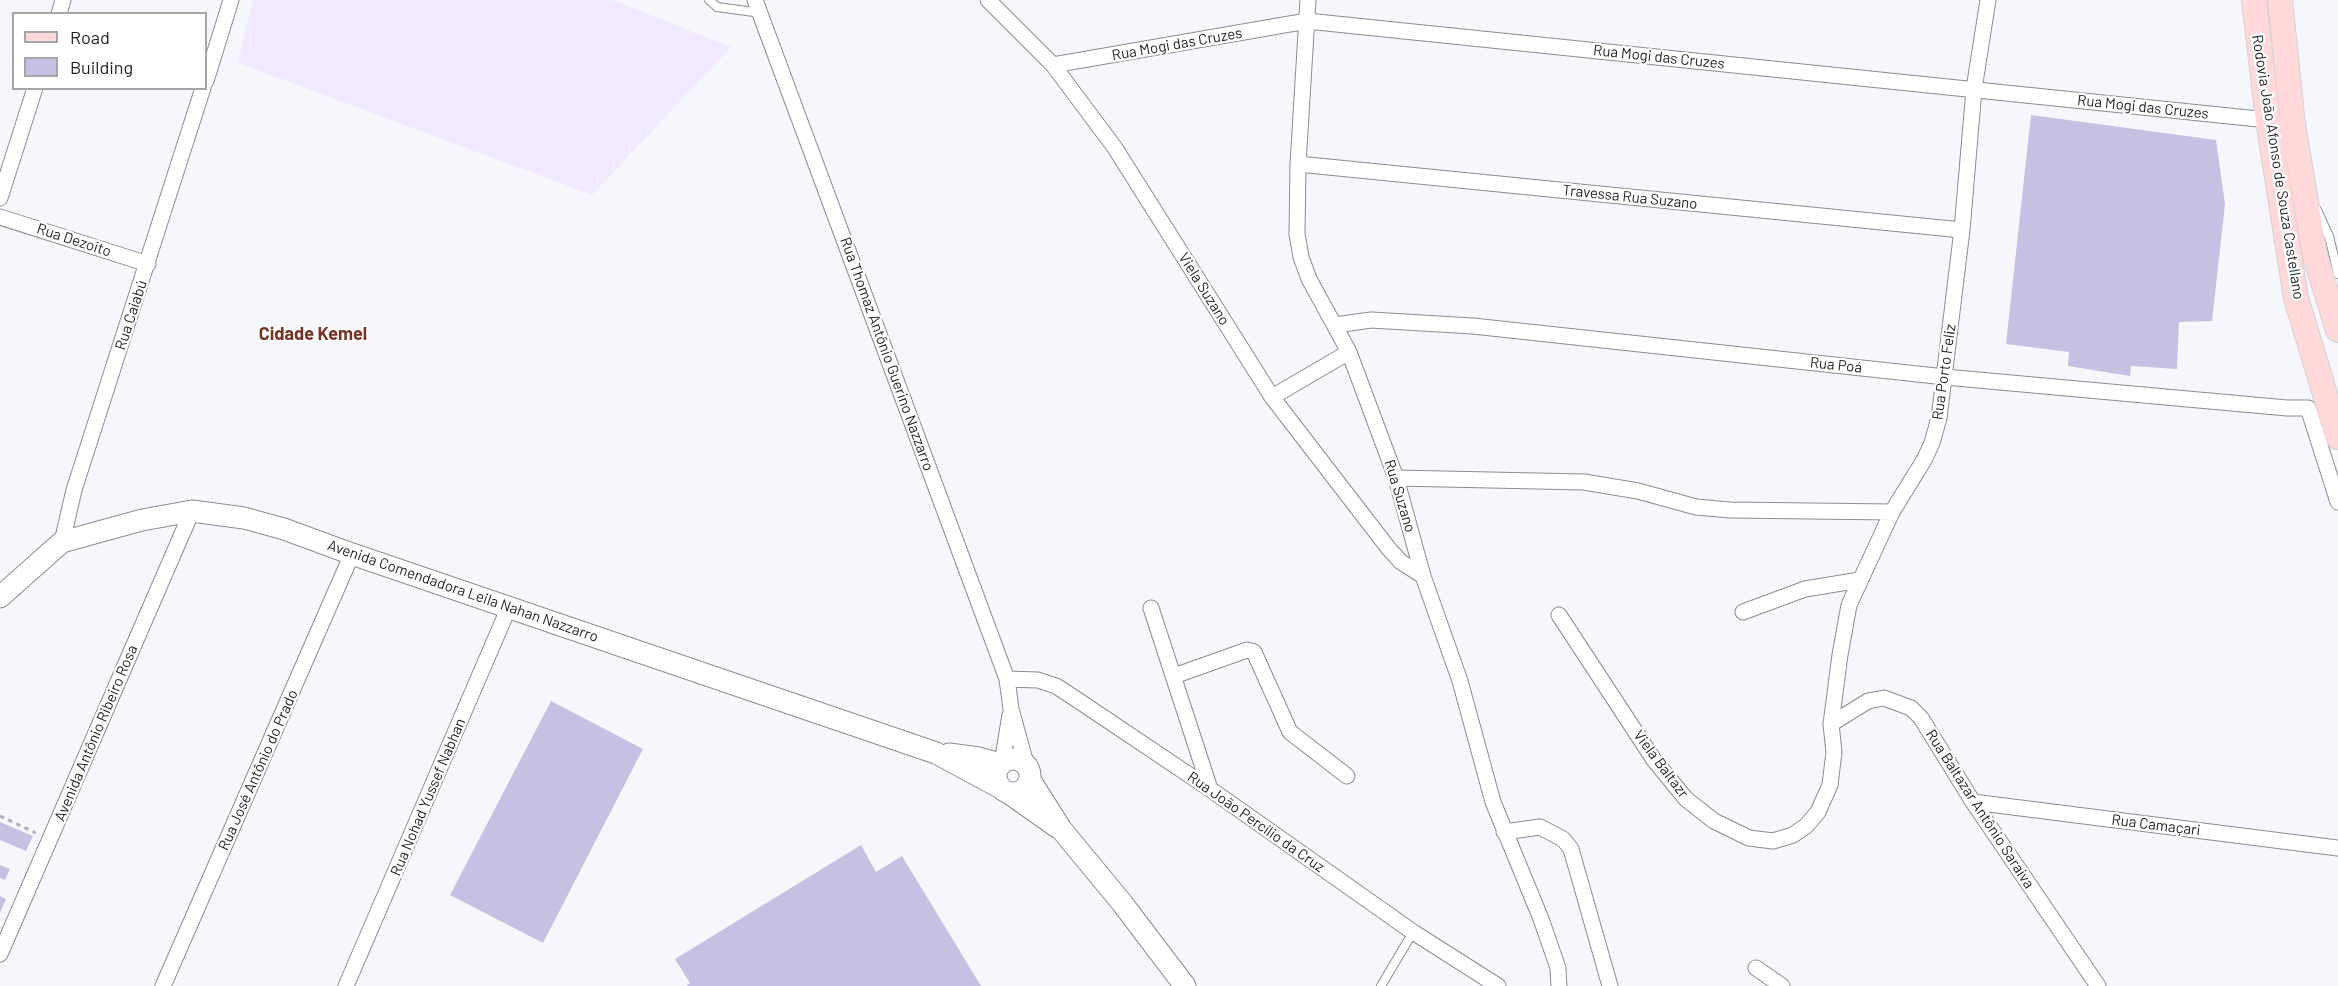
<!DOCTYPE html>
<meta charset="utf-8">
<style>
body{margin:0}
#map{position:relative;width:2338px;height:986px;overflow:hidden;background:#f5f7fd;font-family:Barlow,sans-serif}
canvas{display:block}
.legend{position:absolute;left:12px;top:12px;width:195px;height:78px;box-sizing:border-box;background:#fff;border:2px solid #a5a6a7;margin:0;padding:8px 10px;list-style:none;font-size:18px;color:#1f2022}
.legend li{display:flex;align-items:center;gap:12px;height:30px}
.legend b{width:30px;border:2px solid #a5a6a7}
</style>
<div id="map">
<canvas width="2338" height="986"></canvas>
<ul class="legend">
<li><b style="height:8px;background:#ffd8da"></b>Road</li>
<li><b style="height:16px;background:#c7c0e2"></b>Building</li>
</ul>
</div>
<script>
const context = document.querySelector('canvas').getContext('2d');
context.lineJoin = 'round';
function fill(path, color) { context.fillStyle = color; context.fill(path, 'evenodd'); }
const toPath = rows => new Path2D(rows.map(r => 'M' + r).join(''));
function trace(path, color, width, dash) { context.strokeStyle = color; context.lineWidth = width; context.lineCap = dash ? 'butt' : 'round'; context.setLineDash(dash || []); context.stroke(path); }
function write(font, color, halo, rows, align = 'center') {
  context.font = font + ' Barlow,sans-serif'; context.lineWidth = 4.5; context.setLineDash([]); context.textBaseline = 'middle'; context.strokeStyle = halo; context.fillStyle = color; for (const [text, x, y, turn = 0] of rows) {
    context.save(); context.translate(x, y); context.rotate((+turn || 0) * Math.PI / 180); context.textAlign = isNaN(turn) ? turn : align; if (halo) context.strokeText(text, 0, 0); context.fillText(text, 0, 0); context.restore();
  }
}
fill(toPath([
 [253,0,613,0,731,47,592,195,238,63]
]), '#f0e9ff');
fill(toPath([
 [2031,115,2216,140,2225,204,2212,321,2179,322,2177,369,2131,366,2130,376,2068,366,2069,352,2006,344],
 [551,701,643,749,543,943,450,895],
 [0,822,33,836,26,851,0,840],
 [861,845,876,872,902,856,981,986,686,986,690,983,675,959],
 [0,865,10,869,5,880,0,878],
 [0,896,6,899,0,913]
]), '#c7c0e2');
const service = toPath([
 [709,0,717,7,761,13],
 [2317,210,2329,236,2338,274],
 [1381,986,1413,932]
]);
const minor = toPath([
 [755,0,1007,679,1011,709,1026,764],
 [988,0,1053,65,1115,148,1272,397,1389,549,1401,562,1423,576],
 [1308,0,1298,164,1297,234,1301,257,1309,279,1349,352,1396,478,1423,576,1460,681,1493,802,1541,919,1558,968,1559,986],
 [59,14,63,0],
 [1053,65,1307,21,2268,120],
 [206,81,231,0],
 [1298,164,1962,230],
 [0,198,35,88],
 [0,217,148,264],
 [1335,325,1371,320,1473,326,1945,377,2287,408,2308,408,2338,502],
 [1272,397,1349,352],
 [1396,478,1584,482,1638,491,1696,507,1730,510,1892,512],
 [62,542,74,490,203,88],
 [1151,608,1210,789],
 [1743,612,1805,589,1860,580],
 [1559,615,1654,760,1686,799,1714,821,1749,838,1773,841,1793,835,1806,826,1818,812,1830,785,1834,752,1831,724,1840,655,1849,605,1892,512,1924,460,1932,443,1939,418,1962,230,1974,89,1988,0],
 [1174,676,1247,650,1254,652,1290,732,1347,776],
 [1007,679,1038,680,1056,686,1076,699,1210,789,1413,932,1498,986],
 [1831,724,1868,701,1884,698,1911,708,1921,718,1973,802,2098,986],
 [1002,763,1010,715],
 [1973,802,2338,848],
 [1504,832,1540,827,1563,839,1571,849,1610,986],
 [0,954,192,511],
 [1756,968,1782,986],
 [163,986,352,554],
 [346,986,509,607]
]);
const secondary = toPath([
 [0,597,62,542,142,520,192,511,244,518,284,529,352,554,936,753,999,787],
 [949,754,979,758,1000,764],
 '996 776a17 17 0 1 1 34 0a17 17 0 1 1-34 0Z',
 [1030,780,1061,829,1122,903,1185,986],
 [1009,793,1057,827]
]);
const primary = toPath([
 [2254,0,2268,120,2296,298,2338,437],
 [2280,0,2293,125,2315,256,2338,330]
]);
trace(service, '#8c8d93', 10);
trace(minor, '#8c8d93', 17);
trace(secondary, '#8c8d93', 23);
trace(primary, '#d2d2d3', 26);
trace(toPath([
 [0,816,36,833]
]), '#afb1b6', 3, [4.5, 4.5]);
trace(service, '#fff', 8);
trace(minor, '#fff', 15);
trace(secondary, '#fff', 21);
trace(primary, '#ffd8da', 24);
write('15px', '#1f2022', '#fff', [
 ["Rua Mogi das Cruzes",1177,44,-10],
 ["Rua Mogi das Cruzes",1659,57,6],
 ["Rua Mogi das Cruzes",2143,107,6],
 ["Rodovia João Afonso de Souza Castellano",2278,167,81],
 ["Travessa Rua Suzano",1630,197,6],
 ["Rua Dezoito",74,240,18],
 ["Viela Suzano",1204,289,58],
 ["Rua Caiabú",131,315,-72],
 ["Rua Thomaz Antônio Guerino Nazzarro",887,354,70],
 ["Rua Poá",1836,365,6],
 ["Rua Porto Feliz",1944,372,-82],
 ["Rua Suzano",1400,496,73],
 ["Avenida Comendadora Leila Nahan Nazzarro",463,591,19],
 ["Avenida Antônio Ribeiro Rosa",96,733,-67],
 ["Viela Baltazr",1661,764,53],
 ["Rua José Antônio do Prado",258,770,-66],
 ["Rua Nohad Yussef Nabhan",428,797,-67],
 ["Rua Baltazar Antônio Saraiva",1980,809,57],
 ["Rua João Percílio da Cruz",1256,822,35],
 ["Rua Camaçari",2156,825,7]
]);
write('bold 18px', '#773324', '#fff', [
 ["Cidade Kemel",313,334]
]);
</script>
